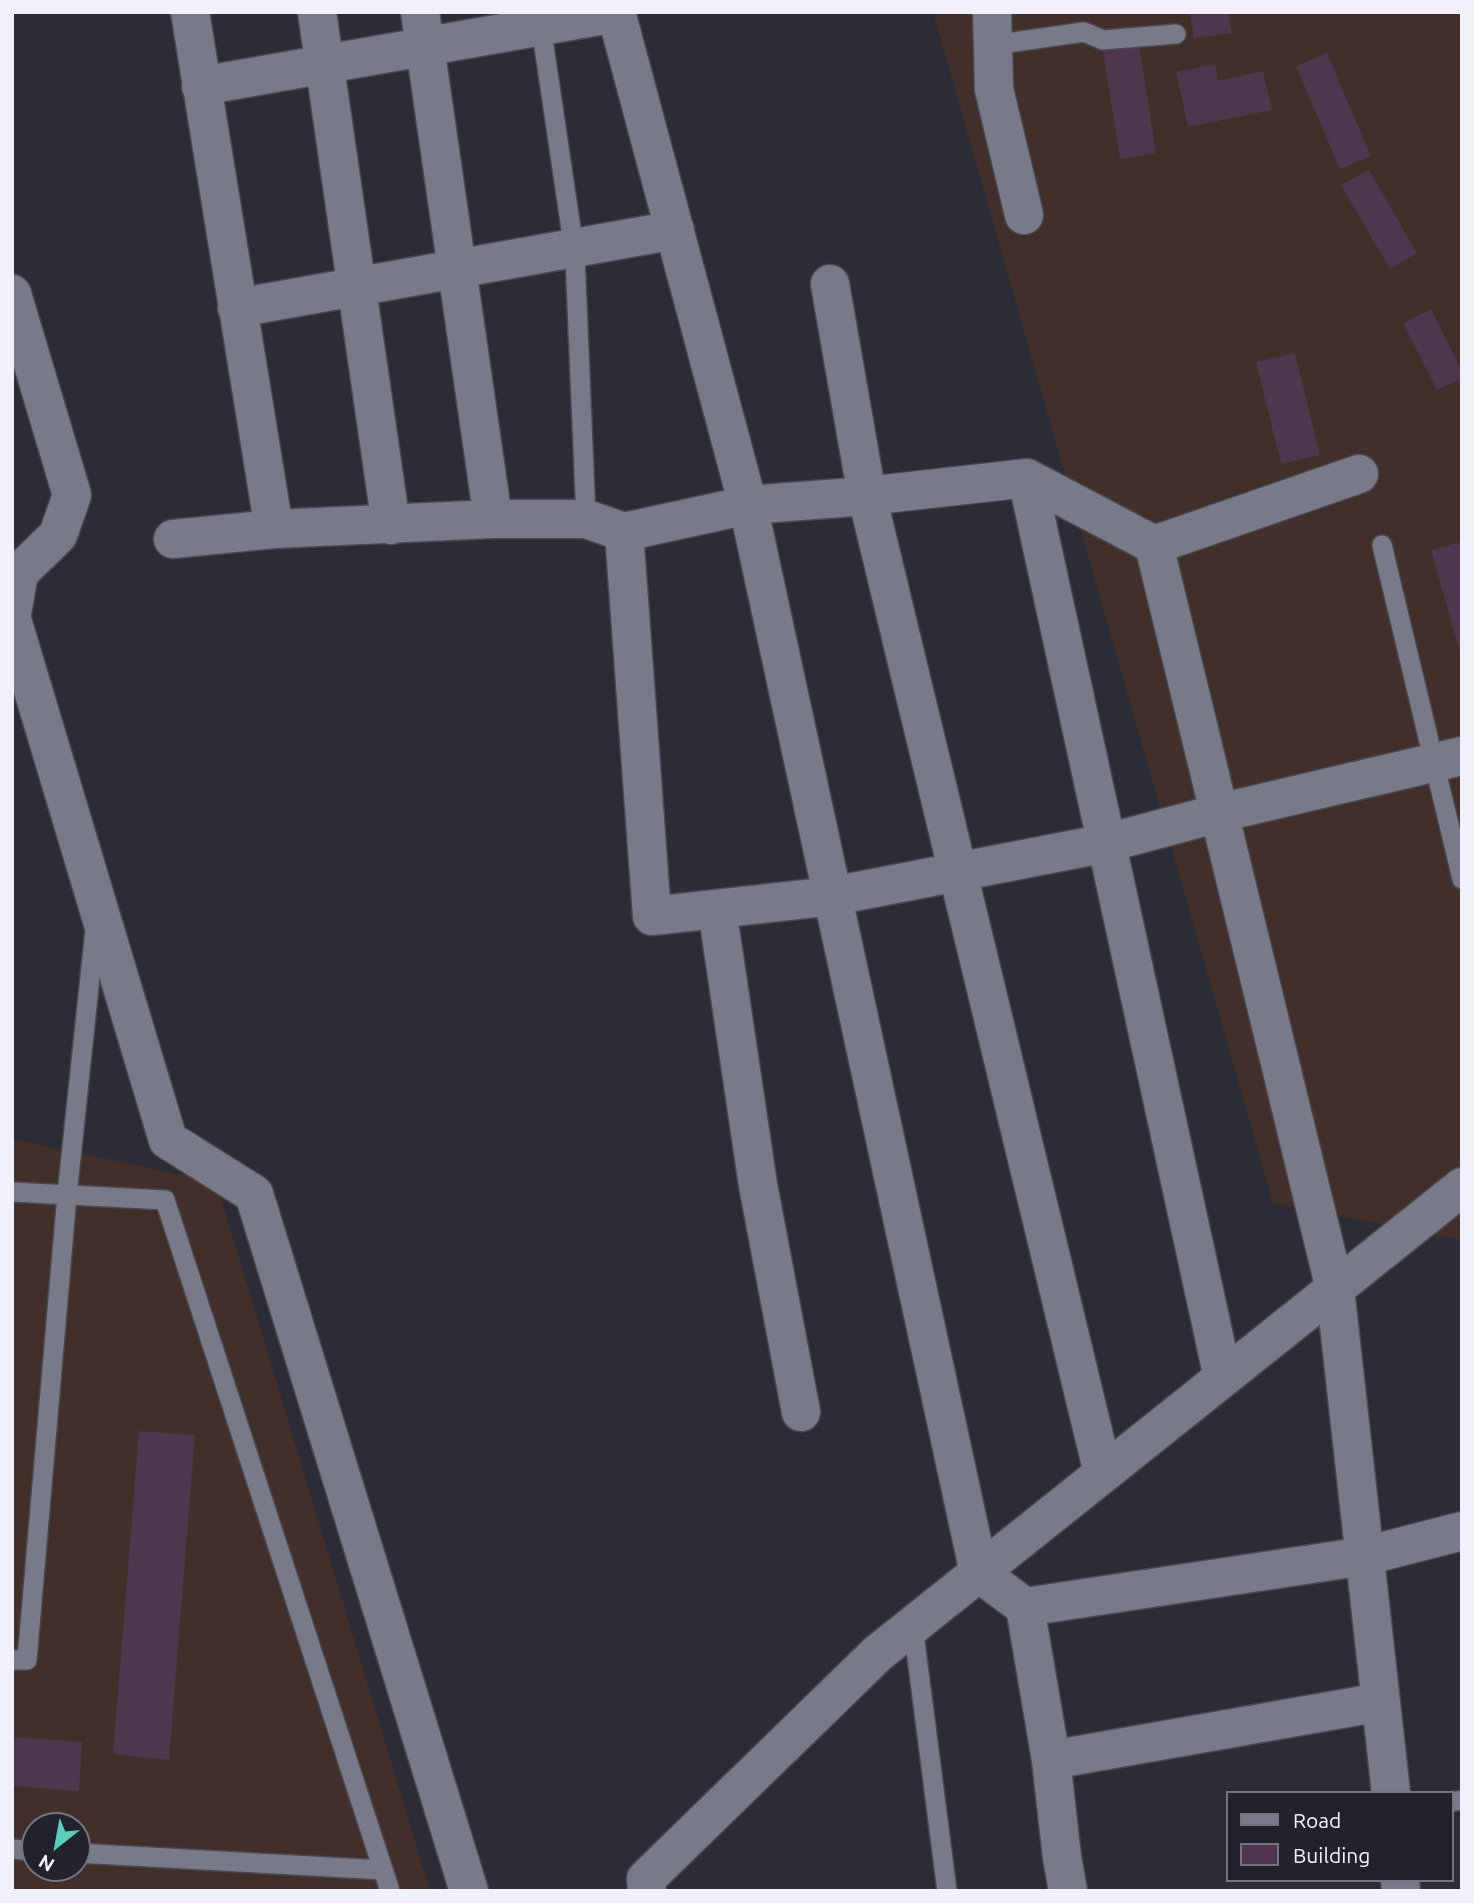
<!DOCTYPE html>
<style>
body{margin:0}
#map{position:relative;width:1474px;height:1903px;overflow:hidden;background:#2c2c37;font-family:Ubuntu,sans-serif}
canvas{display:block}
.frame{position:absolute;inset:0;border:14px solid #f1f2f9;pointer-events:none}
.legend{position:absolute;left:1226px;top:1791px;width:228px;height:91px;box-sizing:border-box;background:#22222d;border:2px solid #75757f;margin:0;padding:9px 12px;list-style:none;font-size:21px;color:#f1f2f9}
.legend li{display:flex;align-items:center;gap:14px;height:35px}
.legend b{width:35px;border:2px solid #75757f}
.north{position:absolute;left:21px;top:1812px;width:70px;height:70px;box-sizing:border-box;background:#22222d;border:2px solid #75757f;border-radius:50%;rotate:211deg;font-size:19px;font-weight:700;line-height:28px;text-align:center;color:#f1f2f9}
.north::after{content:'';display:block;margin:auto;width:24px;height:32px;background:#59cebf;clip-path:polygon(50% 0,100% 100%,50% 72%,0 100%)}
</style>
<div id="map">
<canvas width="1474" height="1903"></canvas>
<div class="frame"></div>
<ul class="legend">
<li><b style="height:9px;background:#797a87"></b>Road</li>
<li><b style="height:19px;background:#4f354d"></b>Building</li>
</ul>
<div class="north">N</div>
</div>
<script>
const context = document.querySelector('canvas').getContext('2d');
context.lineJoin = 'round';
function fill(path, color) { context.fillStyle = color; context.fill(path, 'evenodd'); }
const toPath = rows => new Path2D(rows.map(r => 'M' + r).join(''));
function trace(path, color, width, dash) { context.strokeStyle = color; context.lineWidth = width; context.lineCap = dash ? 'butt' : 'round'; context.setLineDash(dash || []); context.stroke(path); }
fill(toPath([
 [933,12,1462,12,1462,1254,1459,1239,1273,1203],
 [12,1139,216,1182,430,1891,12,1891],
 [35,1826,77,1826,77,1868,35,1868]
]), '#432f2a');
fill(toPath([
 [1190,12,1228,12,1232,33,1194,38],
 [1139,45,1156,153,1120,159,1103,51],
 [1327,53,1371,156,1340,169,1296,66],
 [1215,64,1218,81,1263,71,1272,110,1188,127,1176,72],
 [1369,170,1417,253,1390,269,1341,185],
 [1431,309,1462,371,1462,378,1437,390,1403,323],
 [1295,353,1320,455,1281,464,1256,362],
 [1462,542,1462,656,1461,656,1431,550],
 [139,1431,195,1435,169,1760,113,1754],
 [12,1737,82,1742,79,1791,12,1786]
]), '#4f354d');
const service = toPath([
 [540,19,575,256,586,519],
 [993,45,1084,32,1103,40,1176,34],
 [1382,545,1462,879],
 [12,1192,165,1200,390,1891],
 [913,1626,947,1891],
 [12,1660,27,1660,67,1195,95,930],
 [1451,1802,1462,1800],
 [12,1849,35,1851],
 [77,1853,383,1870]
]);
const minor = toPath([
 [190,12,274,529],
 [317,12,391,525],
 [420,12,493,519],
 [616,12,748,505,979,1573,1025,1607],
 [992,12,994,89,1024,215],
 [201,86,616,13],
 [830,284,867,496,1103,1473],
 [237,308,675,230],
 [1027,478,1223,1378],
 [624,532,652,916,833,896,1107,843,1219,813,1462,756],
 [173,539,274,529,493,519,586,519,624,532,748,505,867,496,1027,478,1154,545,1359,474],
 [1154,545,1335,1289,1391,1793],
 [717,909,758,1185,801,1412],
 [1381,1702,1051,1760,1025,1607,1365,1556,1462,1531],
 [1051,1760,1062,1857,1068,1891],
 [1400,1880,1401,1891],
 [647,1891,646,1879,877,1654,1462,1187]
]);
const tertiary = toPath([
 [12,294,72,495,58,535,19,573,12,613],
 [12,620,168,1140,254,1194,469,1891]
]);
trace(service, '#494953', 22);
trace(minor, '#494953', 41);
trace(tertiary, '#494953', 41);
trace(service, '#797a87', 19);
trace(minor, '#797a87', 38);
trace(tertiary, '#797a87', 38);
</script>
